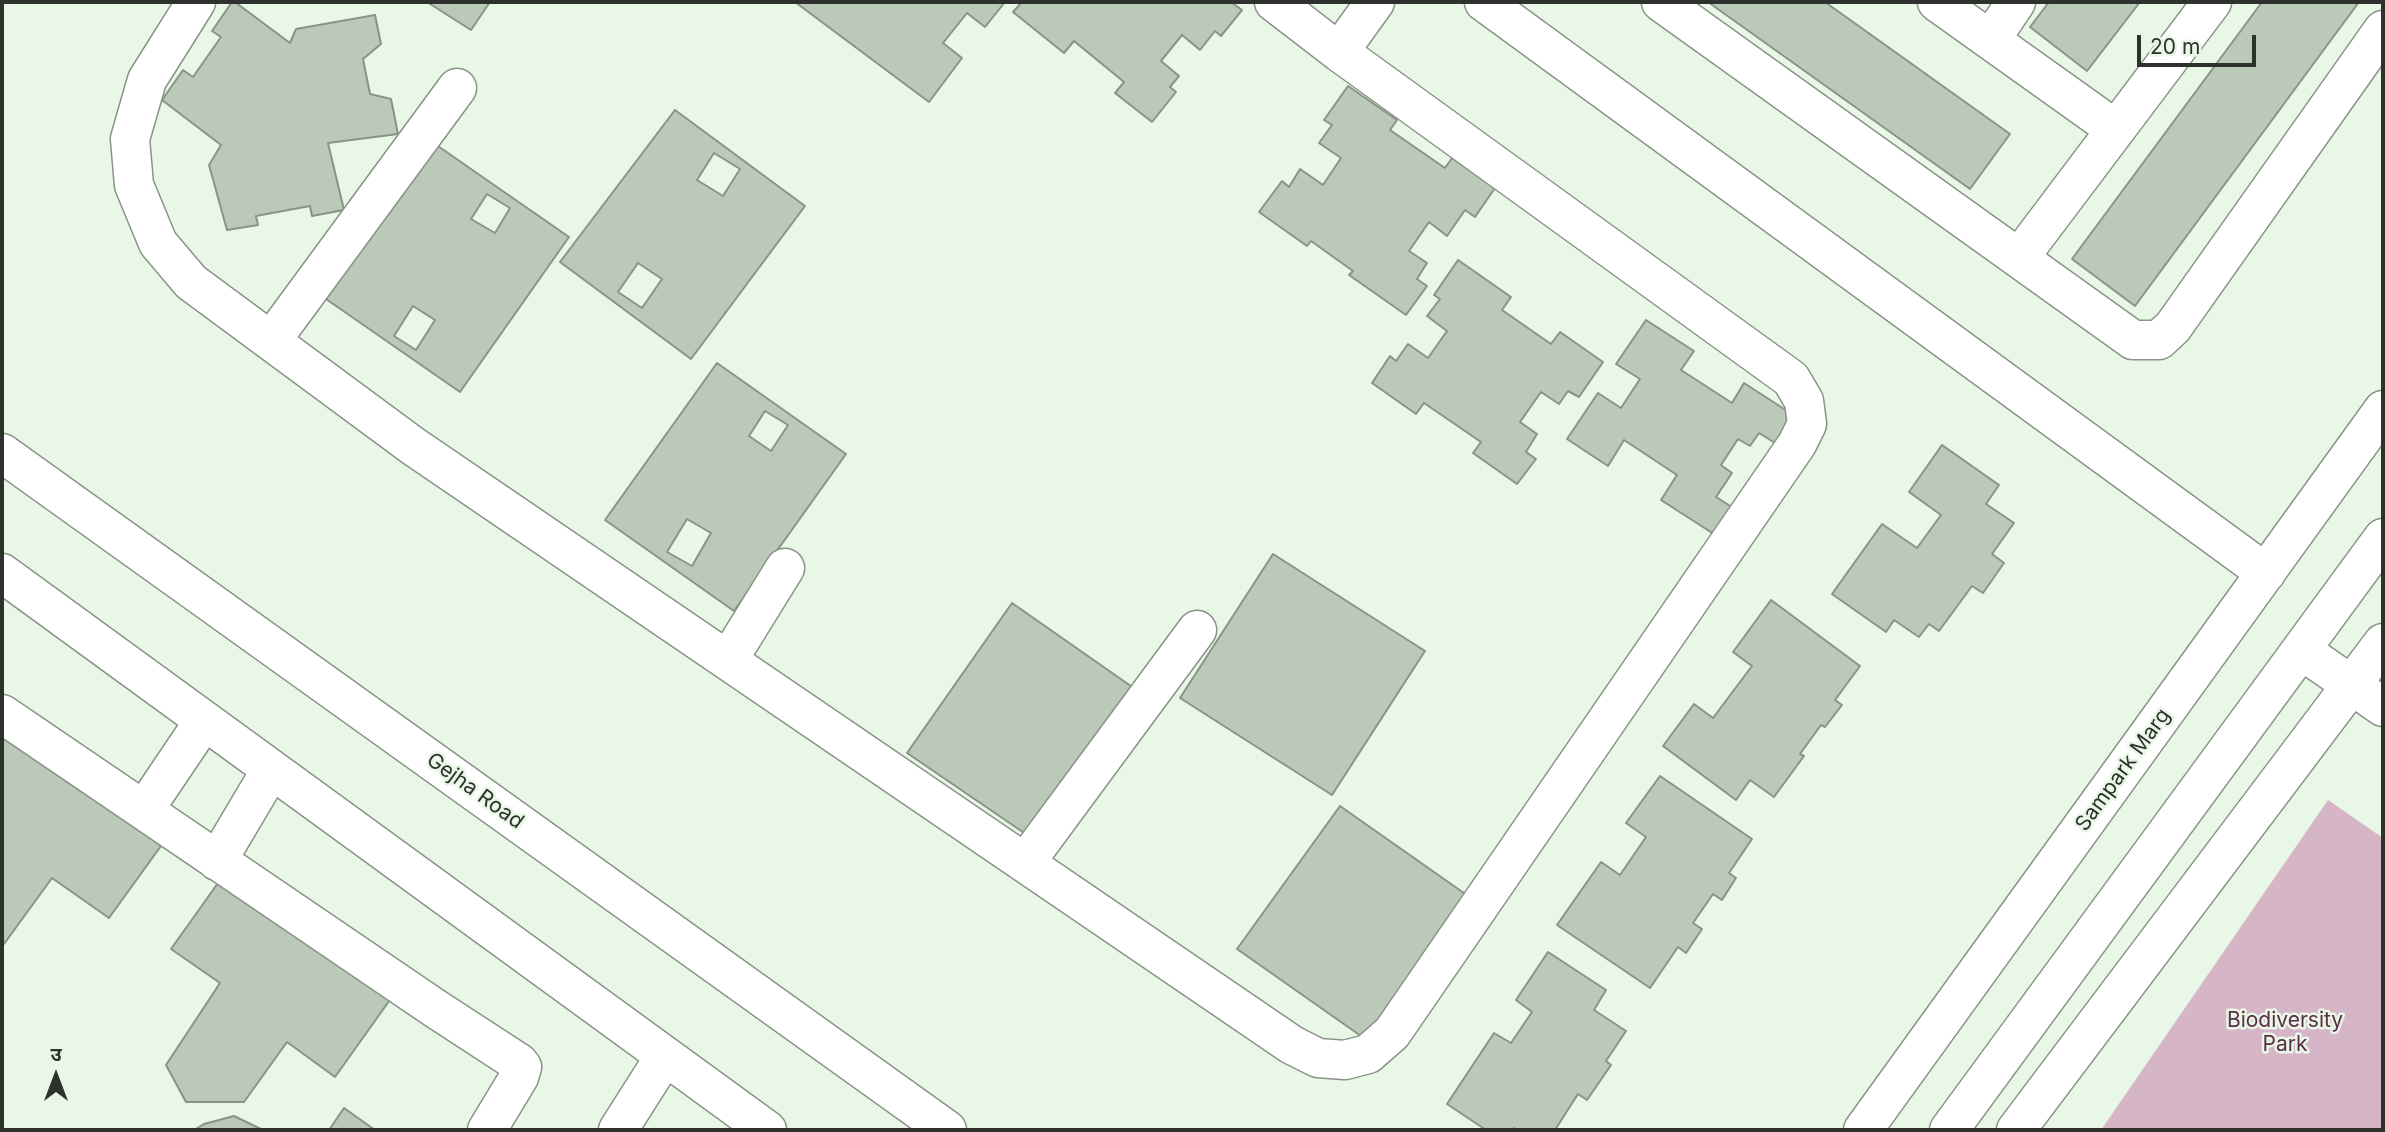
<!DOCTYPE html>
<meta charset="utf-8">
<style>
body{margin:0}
#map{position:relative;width:2385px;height:1132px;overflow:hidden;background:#e9f7e7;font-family:Inter,"Noto Sans Devanagari",sans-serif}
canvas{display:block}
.frame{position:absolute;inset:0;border:4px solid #2d322c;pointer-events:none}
.north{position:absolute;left:21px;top:1041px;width:70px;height:70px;-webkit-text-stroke:5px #e9f7e7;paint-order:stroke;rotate:0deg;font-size:19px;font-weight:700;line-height:28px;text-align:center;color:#2d322c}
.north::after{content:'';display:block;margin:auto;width:24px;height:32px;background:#2d322c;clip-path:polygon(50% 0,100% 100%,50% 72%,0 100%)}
.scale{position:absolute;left:2137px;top:35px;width:119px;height:32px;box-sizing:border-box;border:4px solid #2d322c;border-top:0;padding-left:9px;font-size:21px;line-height:24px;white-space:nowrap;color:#2d322c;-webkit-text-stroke:5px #e9f7e7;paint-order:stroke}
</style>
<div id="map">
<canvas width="2385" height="1132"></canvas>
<div class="frame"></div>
<div class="north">उ</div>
<div class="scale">20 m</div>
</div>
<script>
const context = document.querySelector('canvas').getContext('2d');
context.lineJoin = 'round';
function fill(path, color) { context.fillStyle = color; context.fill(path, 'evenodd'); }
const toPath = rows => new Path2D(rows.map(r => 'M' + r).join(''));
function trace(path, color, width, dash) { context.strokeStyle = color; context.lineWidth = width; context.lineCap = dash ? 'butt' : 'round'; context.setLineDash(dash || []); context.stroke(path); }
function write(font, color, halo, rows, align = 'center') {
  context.font = font + ' Inter,sans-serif'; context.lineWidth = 5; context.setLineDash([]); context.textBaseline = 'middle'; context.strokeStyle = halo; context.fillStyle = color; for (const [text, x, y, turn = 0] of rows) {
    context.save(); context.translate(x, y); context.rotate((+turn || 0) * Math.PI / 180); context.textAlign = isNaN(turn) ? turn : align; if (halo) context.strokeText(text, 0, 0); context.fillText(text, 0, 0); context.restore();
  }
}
fill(toPath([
 [2328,800,2383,838,2383,1130,2101,1130]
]), '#d6b6c6');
const building = toPath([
 [232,2,235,2,290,43,296,29,375,15,381,44,363,59,370,94,391,99,398,134,328,143,344,210,312,216,310,206,256,216,258,225,227,230,209,165,221,145,162,100,183,70,193,77,221,37,212,31,232,2],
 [427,2,490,2,471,30,427,2],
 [795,2,1005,2,985,27,967,13,943,43,962,58,929,102,795,2],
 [1022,2,1231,2,1242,10,1221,36,1215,31,1200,50,1182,35,1161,61,1179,76,1170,87,1176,92,1152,122,1115,93,1124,82,1074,41,1064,53,1013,12,1022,2],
 [1708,2,1825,2,2010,134,1970,189,1708,2],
 [2049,2,2140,2,2087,71,2030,27,2049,2],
 [2262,2,2359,2,2135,306,2072,259,2262,2],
 [1348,86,1397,120,1390,130,1445,168,1452,158,1495,188,1475,217,1465,210,1447,236,1429,222,1409,251,1427,263,1417,279,1427,286,1406,315,1349,275,1353,271,1311,241,1307,246,1259,212,1282,181,1289,187,1300,169,1323,185,1341,158,1319,143,1332,125,1324,120,1348,86],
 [675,110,805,206,691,359,560,262,675,110],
 [714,153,740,169,723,196,697,180,714,153],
 [638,263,662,279,642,308,618,292,638,263],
 [435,144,569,237,460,392,326,299,435,144],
 [487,194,510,208,495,233,471,219,487,194],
 [413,306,435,320,416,350,394,336,413,306],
 [1458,260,1511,297,1502,310,1551,344,1560,332,1603,362,1579,397,1568,391,1559,404,1541,392,1520,422,1537,434,1526,452,1536,459,1517,484,1473,453,1481,442,1424,403,1416,414,1372,383,1390,356,1396,361,1408,344,1428,358,1447,331,1427,316,1440,299,1434,295,1458,260],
 [1646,320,1694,351,1681,370,1732,403,1744,383,1798,418,1780,446,1759,433,1750,446,1738,439,1721,465,1732,473,1716,497,1738,511,1720,538,1661,500,1677,475,1624,440,1608,466,1567,439,1598,393,1621,408,1640,379,1616,364,1646,320],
 [717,363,846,454,734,611,605,520,717,363],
 [765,411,788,425,771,451,749,436,765,411],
 [687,519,711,533,692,566,667,552,687,519],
 [1942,445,1999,485,1986,504,2014,523,1992,554,2004,563,1983,593,1972,586,1939,631,1929,624,1919,637,1894,620,1886,632,1832,594,1882,524,1917,548,1941,515,1909,492,1942,445],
 [1273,554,1425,651,1332,795,1180,698,1273,554],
 [1771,600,1860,666,1835,700,1842,705,1825,727,1821,725,1800,754,1804,756,1774,797,1750,780,1736,800,1663,746,1694,704,1713,718,1752,666,1733,652,1771,600],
 [1012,603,1138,691,1033,839,907,753,1012,603],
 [2,721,166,839,109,918,52,878,4,944,2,944,2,721],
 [1660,776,1752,839,1729,873,1736,878,1722,900,1713,894,1693,923,1702,929,1686,953,1678,947,1650,988,1557,925,1601,862,1620,875,1646,837,1626,823,1660,776],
 [1340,806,1471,898,1368,1041,1237,949,1340,806],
 [223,876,392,997,335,1077,287,1042,244,1102,186,1102,166,1065,220,983,171,949,223,876],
 [1548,952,1606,990,1594,1010,1626,1031,1606,1061,1611,1065,1587,1100,1578,1094,1555,1130,1517,1130,1514,1128,1513,1130,1486,1130,1447,1104,1494,1033,1511,1043,1532,1012,1516,1000,1548,952],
 [344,1108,375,1130,329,1130,344,1108],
 [234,1116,263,1130,194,1130,204,1124,234,1116]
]);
fill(building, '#bbc9b9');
trace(building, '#889586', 2);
const minor = toPath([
 [196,2,147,80,130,139,134,185,158,243,191,282,413,446,1292,1045,1318,1058,1345,1060,1368,1054,1392,1033,1797,444,1807,424,1804,401,1791,379,1339,52,1274,2],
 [1484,2,2266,573],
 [1661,2,2133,340,2159,340,2173,327,2383,30],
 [1937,2,2115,129],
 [1991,39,2016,2],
 [1339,52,1375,2],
 [2019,258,2212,2],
 [271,341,457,88],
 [2,453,947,1130],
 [2,573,767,1130],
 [2301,650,2383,707],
 [728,660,785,568],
 [2,714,436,1009,519,1063,522,1067,519,1077,487,1130],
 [144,810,204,721],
 [217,861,271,770],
 [1025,863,1197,630],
 [618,1130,665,1056],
 [1863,1130,2383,410],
 [1949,1130,2383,538],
 [2016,1130,2383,643]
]);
trace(minor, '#889586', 41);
trace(minor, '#fff', 38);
write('21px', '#2d322c', '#e9f7e7', [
 ["Sampark Marg",2123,770,-54],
 ["Gejha Road",475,791,36]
]);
write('21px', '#5b2e47', '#e9f7e7', [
 ["Biodiversity",2285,1021],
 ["Park",2285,1045]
]);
</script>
